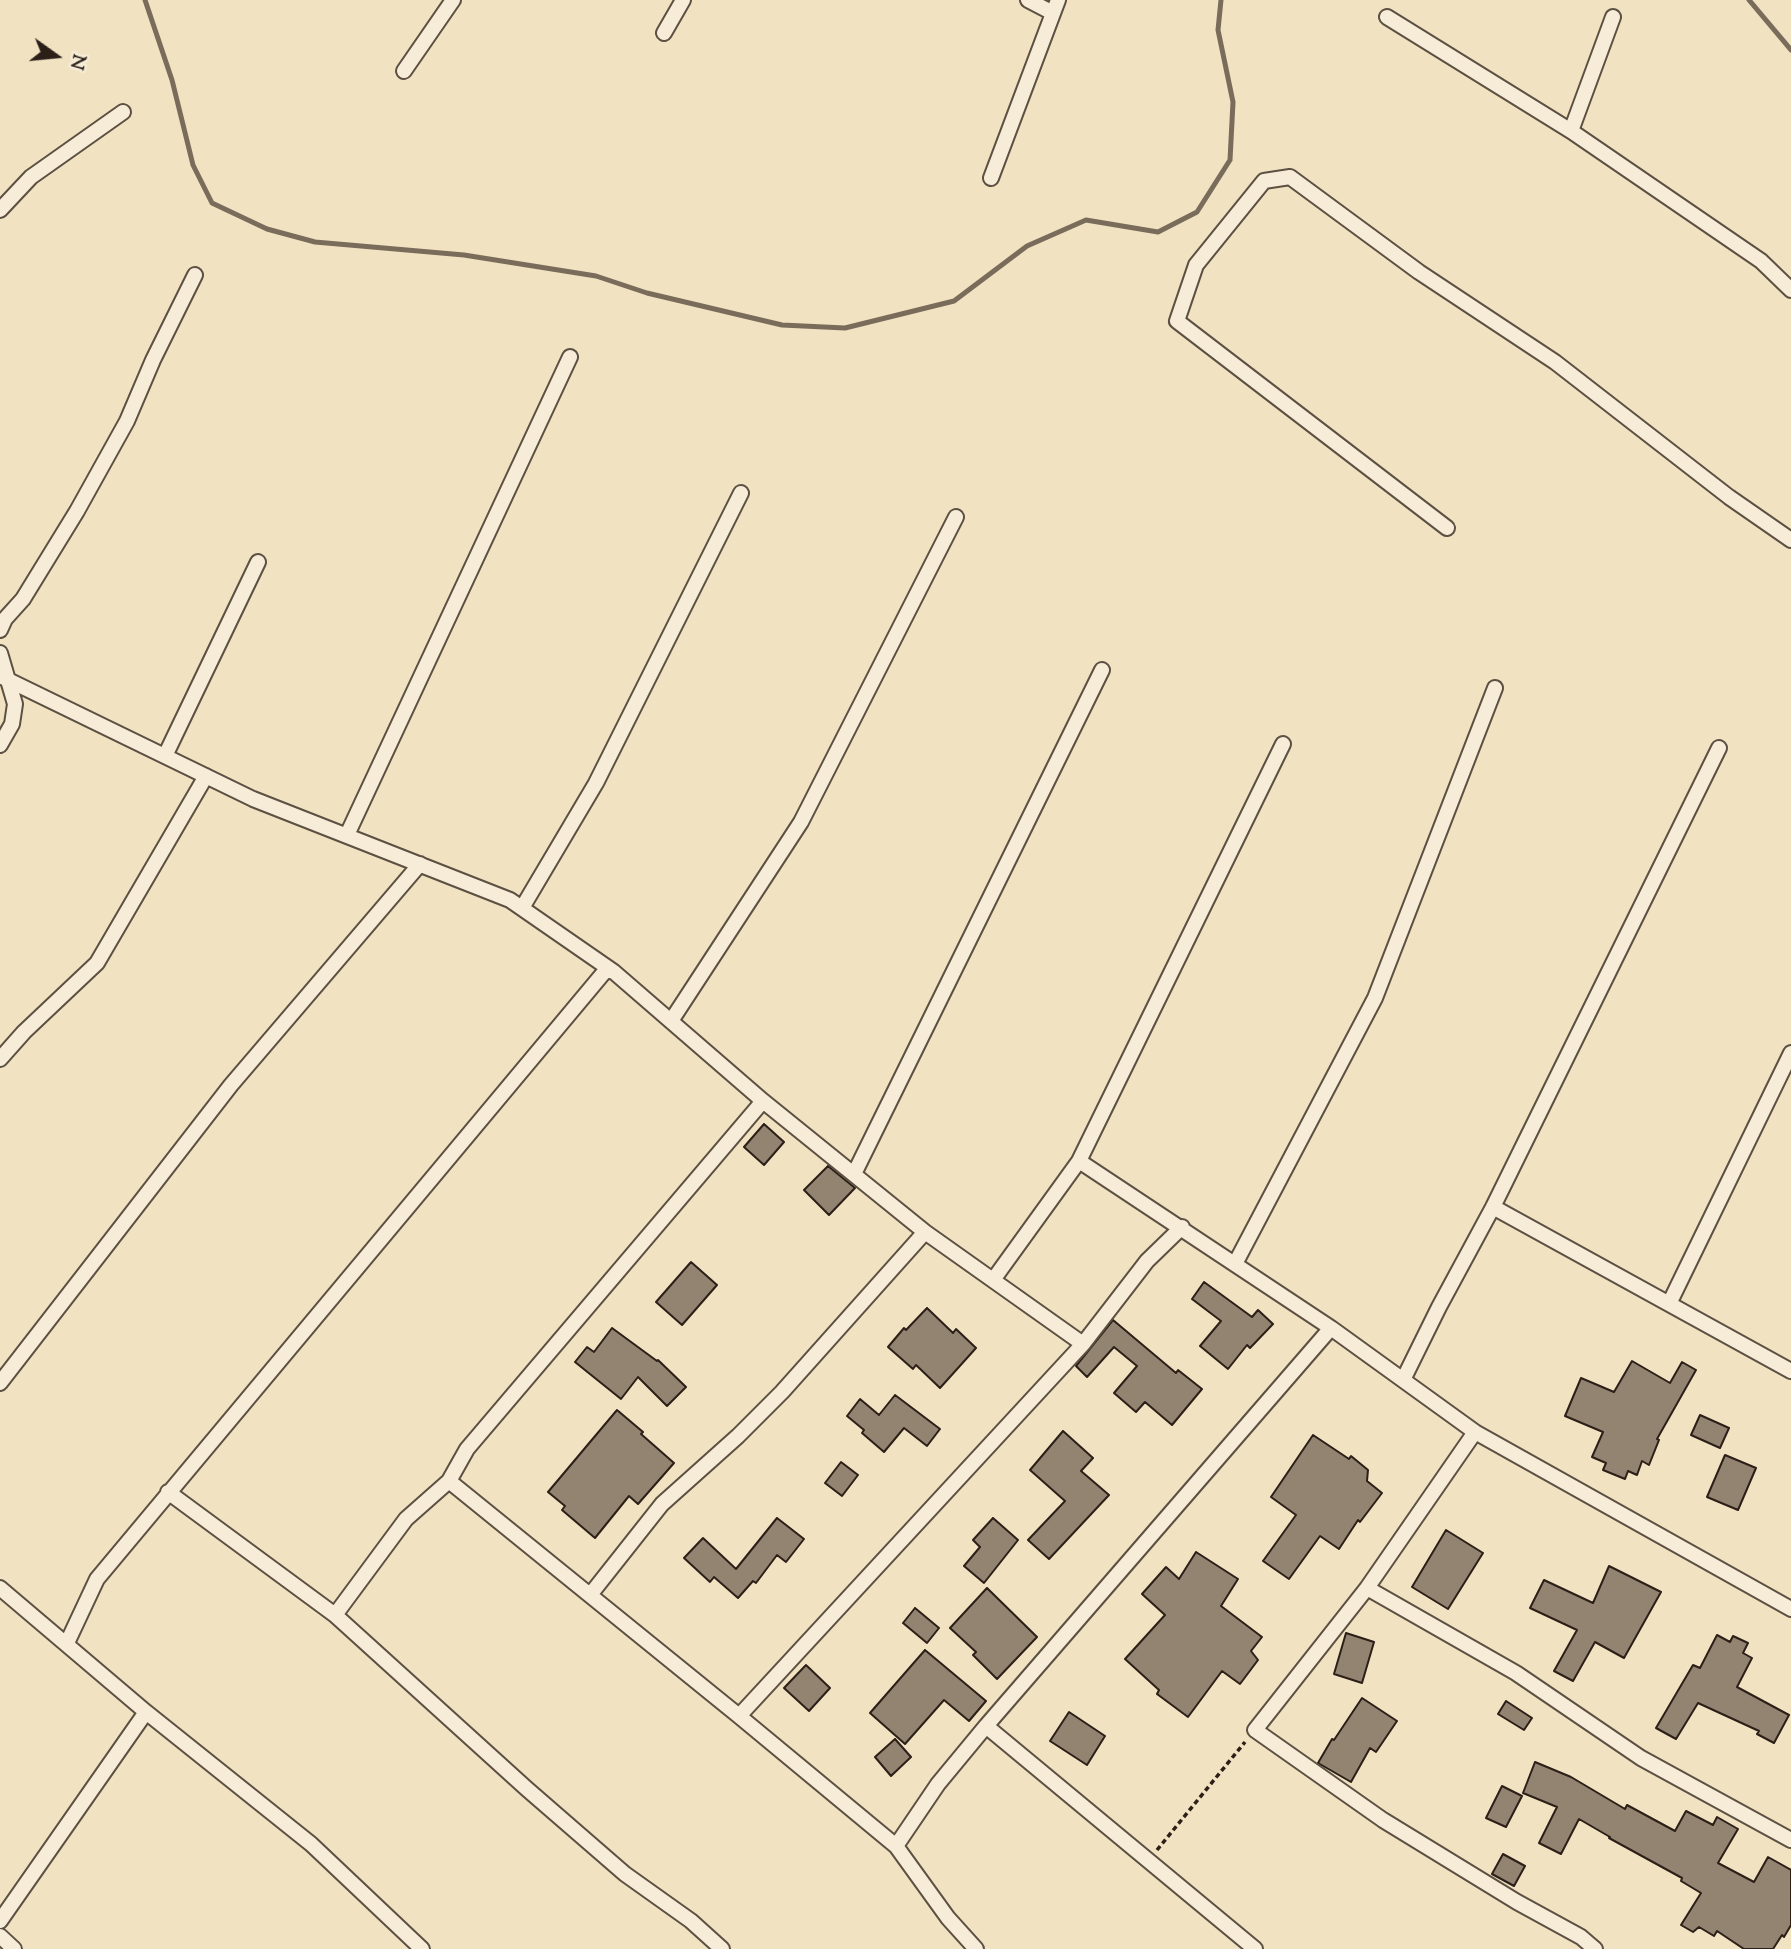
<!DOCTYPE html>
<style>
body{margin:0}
#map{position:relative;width:1791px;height:1949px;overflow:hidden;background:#f1e2c2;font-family:"Sorts Mill Goudy",serif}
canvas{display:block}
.north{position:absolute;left:21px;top:21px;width:70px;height:70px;-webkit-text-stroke:5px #f6ecd7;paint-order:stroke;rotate:105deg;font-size:19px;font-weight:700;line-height:28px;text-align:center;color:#2b1f18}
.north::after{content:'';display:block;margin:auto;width:24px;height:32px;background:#2b1f18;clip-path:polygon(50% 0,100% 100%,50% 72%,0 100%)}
</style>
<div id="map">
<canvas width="1791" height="1949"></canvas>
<div class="north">N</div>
</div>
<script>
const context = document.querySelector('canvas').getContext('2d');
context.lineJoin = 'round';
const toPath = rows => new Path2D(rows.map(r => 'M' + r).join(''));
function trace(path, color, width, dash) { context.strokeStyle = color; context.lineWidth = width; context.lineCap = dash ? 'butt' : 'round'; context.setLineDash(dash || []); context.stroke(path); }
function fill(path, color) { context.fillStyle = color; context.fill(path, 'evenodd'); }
trace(toPath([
 [145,0,172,80,193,165,212,203,267,229,315,242,464,255,596,276,647,293,782,325,845,328,954,301,1027,246,1086,220,1158,232,1197,212,1230,160,1233,102,1218,30,1221,0],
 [1749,0,1791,50]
]), '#7a6c5b', 5);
const building = toPath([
 [764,1124,784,1142,764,1165,744,1147,764,1124],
 [828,1166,855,1188,829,1215,804,1190,828,1166],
 [691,1262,717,1285,682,1325,656,1302,691,1262],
 [1204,1282,1252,1317,1258,1310,1273,1324,1250,1348,1247,1345,1228,1369,1200,1346,1221,1321,1192,1299,1204,1282],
 [927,1308,953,1333,956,1329,976,1348,940,1388,916,1365,913,1369,888,1347,904,1328,906,1330,927,1308],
 [1113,1320,1176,1373,1178,1370,1202,1389,1172,1425,1145,1402,1136,1412,1114,1393,1137,1366,1114,1347,1087,1377,1076,1366,1113,1320],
 [612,1328,657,1361,658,1360,686,1387,667,1406,638,1377,621,1399,575,1362,587,1347,594,1352,612,1328],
 [1632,1361,1670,1383,1682,1362,1696,1370,1657,1439,1659,1440,1649,1465,1642,1461,1637,1475,1628,1471,1625,1479,1603,1470,1606,1463,1592,1457,1603,1432,1565,1416,1581,1378,1614,1392,1632,1361],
 [895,1395,940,1429,927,1446,904,1428,884,1452,862,1433,864,1430,847,1416,860,1399,879,1415,895,1395],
 [617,1410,643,1432,641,1434,674,1463,638,1504,629,1496,595,1538,562,1510,565,1506,548,1492,617,1410],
 [1700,1415,1729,1428,1720,1448,1691,1435,1700,1415],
 [1063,1431,1093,1458,1081,1471,1109,1495,1049,1559,1028,1540,1065,1501,1030,1470,1063,1431],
 [1313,1435,1349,1459,1351,1456,1368,1470,1367,1481,1382,1493,1360,1522,1358,1520,1339,1549,1320,1536,1289,1579,1263,1561,1296,1515,1271,1497,1313,1435],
 [1725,1455,1756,1468,1738,1510,1707,1497,1725,1455],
 [841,1462,858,1475,842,1496,825,1483,841,1462],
 [777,1518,804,1539,786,1562,777,1555,756,1583,753,1581,738,1598,714,1577,710,1582,684,1558,703,1538,736,1569,777,1518],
 [993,1518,1018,1540,984,1583,964,1566,980,1547,973,1540,993,1518],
 [1446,1530,1483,1553,1448,1609,1412,1587,1446,1530],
 [1196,1552,1238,1579,1221,1606,1262,1637,1251,1651,1258,1660,1240,1684,1222,1671,1188,1717,1157,1694,1159,1690,1125,1659,1165,1615,1142,1594,1166,1567,1179,1579,1196,1552],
 [1609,1566,1661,1592,1624,1658,1595,1642,1573,1681,1554,1671,1577,1630,1530,1608,1544,1580,1593,1603,1609,1566],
 [987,1588,1037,1637,997,1679,973,1655,976,1652,950,1628,987,1588],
 [915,1608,939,1628,927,1643,903,1623,915,1608],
 [1346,1633,1374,1642,1362,1683,1334,1674,1346,1633],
 [1717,1635,1730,1642,1733,1636,1748,1643,1743,1653,1752,1658,1737,1687,1789,1715,1774,1743,1757,1734,1759,1731,1698,1703,1676,1739,1656,1728,1693,1665,1700,1668,1717,1635],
 [925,1650,986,1701,969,1721,944,1700,905,1744,870,1713,925,1650],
 [806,1665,830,1688,809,1711,784,1688,806,1665],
 [1362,1698,1397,1721,1376,1752,1370,1748,1351,1782,1318,1763,1332,1739,1334,1740,1362,1698],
 [1506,1701,1532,1718,1524,1730,1498,1714,1506,1701],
 [1069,1712,1105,1736,1087,1765,1050,1741,1069,1712],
 [895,1739,911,1757,891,1776,875,1757,895,1739],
 [1535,1762,1571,1777,1625,1809,1627,1805,1675,1831,1686,1811,1713,1825,1717,1817,1738,1829,1718,1863,1754,1882,1768,1857,1791,1870,1791,1925,1784,1937,1782,1935,1773,1949,1744,1949,1717,1931,1714,1936,1699,1927,1693,1932,1681,1925,1701,1893,1681,1881,1682,1878,1609,1838,1610,1837,1579,1819,1561,1854,1539,1843,1557,1807,1523,1793,1535,1762],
 [1502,1786,1522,1796,1506,1827,1486,1818,1502,1786],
 [1503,1854,1525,1866,1514,1886,1492,1874,1503,1854]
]);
fill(building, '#928470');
trace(building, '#2b1f18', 2);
const minor = toPath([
 [1028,0,1053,13],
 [1387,17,1571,131,1761,261,1791,290],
 [664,33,683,0],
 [404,71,453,0],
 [1571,131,1613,17],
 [991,178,1058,0],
 [0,210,31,177,123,112],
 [1447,528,1177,321,1196,265,1264,181,1290,177,1419,272,1555,362,1729,497,1791,540],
 [0,630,5,619,23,599,77,511,127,421,153,360,195,275],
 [0,653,15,704,12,724,0,745],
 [0,676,253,799,510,900,614,972],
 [165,756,258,562],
 [347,835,570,357],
 [522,908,596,783,741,493],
 [671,1021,801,822,956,517],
 [0,1059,24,1032,97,963,206,776],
 [1079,1161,1331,1328,1475,1432,1791,1609],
 [854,1174,1102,670],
 [1493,1207,1791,1371],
 [1235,1264,1375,998,1495,688],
 [993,1280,1079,1161,1283,744],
 [1669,1304,1791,1053],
 [1403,1380,1439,1307,1493,1207,1719,748],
 [0,1383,231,1085,420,864],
 [1475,1432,1367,1588,1255,1730,1383,1820,1517,1902,1581,1937,1595,1949],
 [449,1481,739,1716,896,1846,948,1918,976,1949],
 [168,1492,335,1615,527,1789,625,1874,691,1921,722,1949],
 [0,1588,146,1712,311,1844,422,1949],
 [1367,1588,1516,1673,1641,1758,1791,1840],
 [590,1595,662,1504,738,1436,782,1392,925,1232],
 [335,1615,406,1519,449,1481,467,1449,763,1101],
 [67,1643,97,1579,606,970,614,972,763,1101,925,1232,1083,1344],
 [739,1716,1083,1344,1147,1261,1182,1227],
 [986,1726,1255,1949],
 [896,1846,938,1784,986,1726,1331,1328],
 [0,1921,146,1712],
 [0,1936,14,1949]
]);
trace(minor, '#5c5042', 18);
trace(toPath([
 [1157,1850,1245,1742]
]), '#2b1f18', 3.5, [5, 3.5]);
trace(minor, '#f6ecd7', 14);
</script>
